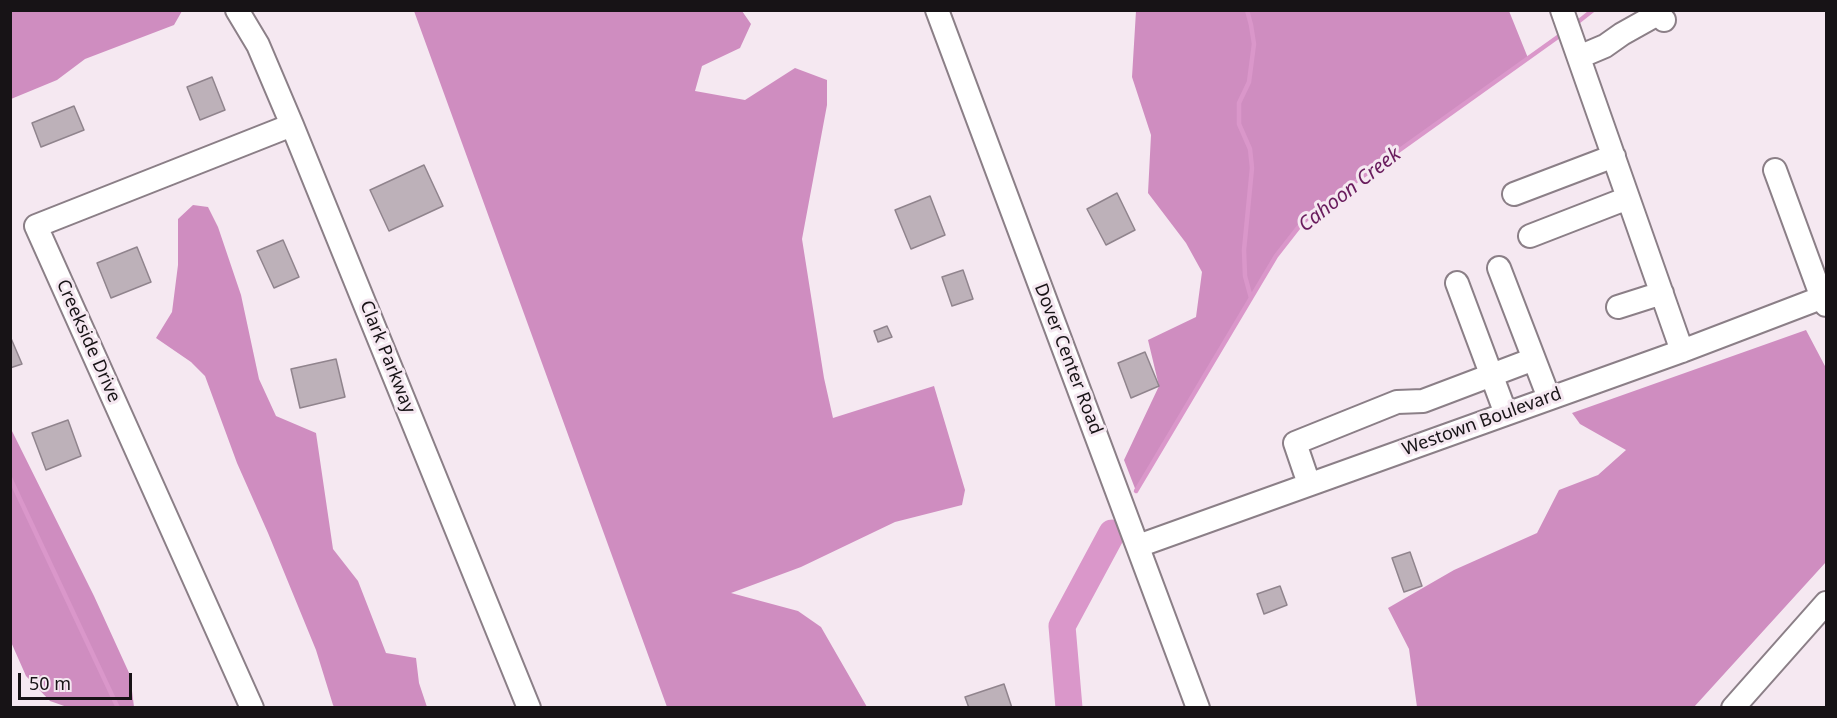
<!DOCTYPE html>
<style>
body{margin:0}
#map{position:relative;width:1837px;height:718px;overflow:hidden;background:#f5e8f1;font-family:"Noto Sans",sans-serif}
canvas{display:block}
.frame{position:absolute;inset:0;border:12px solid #171316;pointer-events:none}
.scale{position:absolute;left:18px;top:673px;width:114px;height:27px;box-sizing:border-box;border:3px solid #171316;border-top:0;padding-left:8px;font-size:18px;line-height:21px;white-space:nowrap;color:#171316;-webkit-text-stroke:4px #f5e8f1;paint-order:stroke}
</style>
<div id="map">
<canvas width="1837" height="718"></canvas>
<div class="frame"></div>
<div class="scale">50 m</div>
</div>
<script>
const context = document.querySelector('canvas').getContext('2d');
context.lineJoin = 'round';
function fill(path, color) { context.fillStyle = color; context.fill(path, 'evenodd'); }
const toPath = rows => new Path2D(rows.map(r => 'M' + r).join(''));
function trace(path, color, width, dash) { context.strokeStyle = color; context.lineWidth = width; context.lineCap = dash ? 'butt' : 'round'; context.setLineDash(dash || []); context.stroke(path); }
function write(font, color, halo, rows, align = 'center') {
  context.font = font + ' "Noto Sans",sans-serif'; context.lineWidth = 6; context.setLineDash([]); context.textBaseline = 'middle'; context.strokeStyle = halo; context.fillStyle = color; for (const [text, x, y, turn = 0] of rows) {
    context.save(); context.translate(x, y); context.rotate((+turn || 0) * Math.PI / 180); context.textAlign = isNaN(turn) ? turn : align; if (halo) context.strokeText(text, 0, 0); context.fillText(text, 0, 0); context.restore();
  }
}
fill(toPath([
 [11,10,182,10,182,11,174,25,85,59,57,80,11,99],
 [414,11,742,11,751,24,740,48,702,66,695,91,745,100,795,68,827,80,827,105,802,239,824,378,833,418,934,386,965,490,962,505,895,522,801,567,731,593,798,611,821,627,867,707,667,707],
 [1136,11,1509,11,1528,58,1324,204,1301,224,1276,256,1136,491,1124,460,1159,386,1148,340,1196,317,1202,272,1186,243,1148,193,1151,135,1132,77],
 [193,205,208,207,218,227,241,295,259,379,276,416,316,433,333,549,358,581,386,653,416,658,419,683,427,707,335,708,333,705,316,650,268,533,237,463,205,376,191,362,156,338,172,312,178,265,178,219],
 [1806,330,1826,368,1826,562,1694,707,1417,707,1409,649,1388,608,1454,570,1537,533,1559,490,1598,475,1626,450,1580,424,1572,413],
 [11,429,94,596,130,675,134,707,67,707,50,701,26,676,11,642]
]), '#cf8dc0');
trace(toPath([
 [1247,10,1251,25,1254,44,1249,82,1239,103,1239,124,1250,149,1252,168,1244,250,1245,276,1251,298],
 [1574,25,1593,10],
 [10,478,118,708],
 [1136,491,1276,256,1301,224,1324,204,1562,34]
]), '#da97ca', 4.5);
trace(toPath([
 [1069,708,1062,626,1112,533]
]), '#da97ca', 27);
const building = toPath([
 [212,77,225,110,200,120,187,87,212,77],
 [74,106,84,130,41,147,32,123,74,106],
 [424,165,443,206,389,231,370,190,424,165],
 [1117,193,1135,230,1106,245,1087,209,1117,193],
 [930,196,945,235,911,249,895,210,930,196],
 [283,240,299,277,274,288,257,251,283,240],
 [137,247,151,282,111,298,97,263,137,247],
 [963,270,973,299,952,306,942,277,963,270],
 [887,326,892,337,878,342,874,331,887,326],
 [10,336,22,364,10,368,10,336],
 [1145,352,1159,386,1131,398,1118,363,1145,352],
 [336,359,345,397,300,408,291,369,336,359],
 [68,420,81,456,46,470,32,433,68,420],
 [1410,552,1422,586,1404,592,1392,558,1410,552],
 [1280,586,1287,605,1264,614,1257,594,1280,586],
 [1004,684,1012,708,969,708,965,697,1004,684]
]);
fill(building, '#bdb1b9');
trace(building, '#90848d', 1.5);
const minor = toPath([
 [237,10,258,45,292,125,529,708],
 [937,10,1198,708],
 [1562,10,1682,351],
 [1579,57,1605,46,1622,34,1656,15,1659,15,1664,20],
 [1775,170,1822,298,1826,305],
 [1514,194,1614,156],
 [1530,236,1628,198],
 [1499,268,1534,359],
 [1457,283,1506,414],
 [1618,307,1662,293],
 [1309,484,1295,443,1397,402,1423,401,1534,359,1549,398],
 [1138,546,1682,351,1826,296],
 [252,708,36,226,292,125],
 [1733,708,1826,603]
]);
trace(minor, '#8b7f87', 26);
trace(minor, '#fff', 22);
write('18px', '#171316', '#f5e8f1', [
 ["Creekside Drive",88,341,66],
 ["Clark Parkway",387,357,68],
 ["Dover Center Road",1068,359,69],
 ["Westown Boulevard",1482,422,-20]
]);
write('italic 20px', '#691c5d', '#f5e8f1', [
 ["Cahoon Creek",1350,190,-38]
]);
</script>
